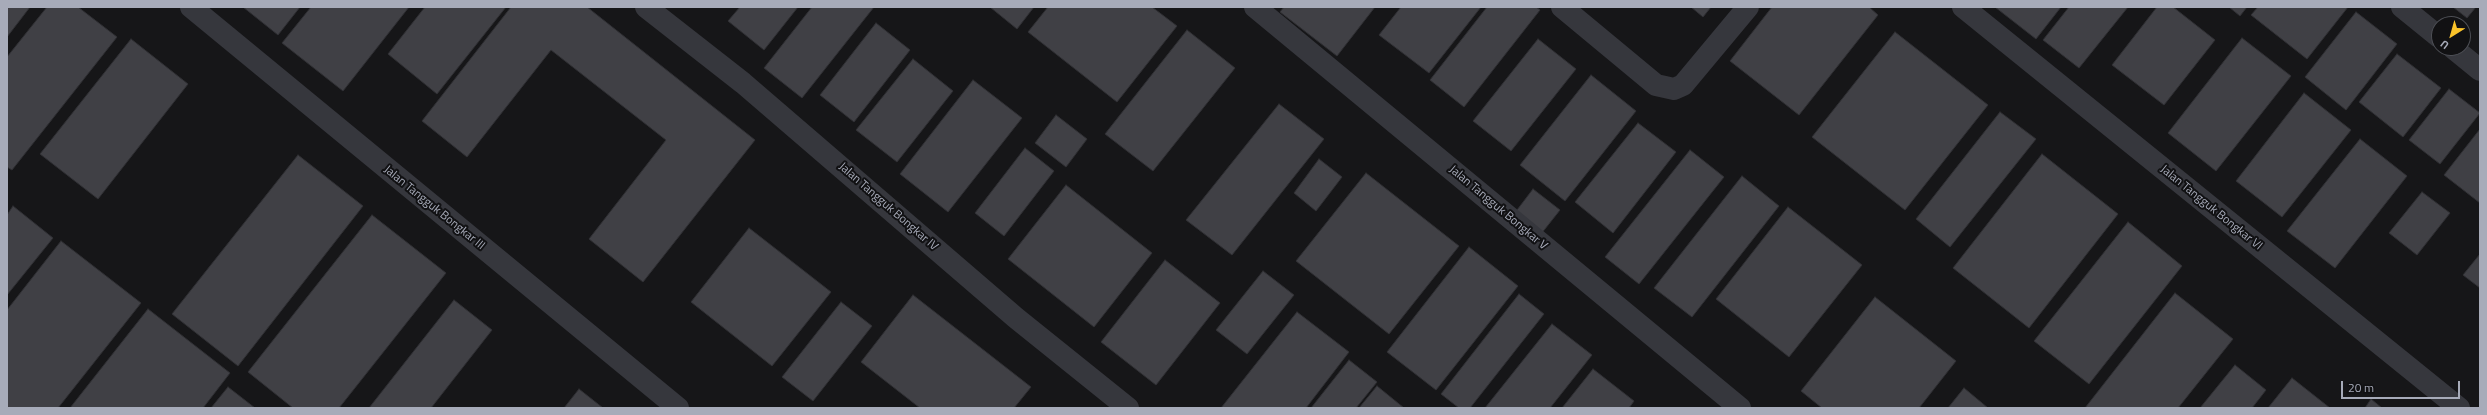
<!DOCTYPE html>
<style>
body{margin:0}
#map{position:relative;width:2487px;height:415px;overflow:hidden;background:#161618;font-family:"Titillium Web",sans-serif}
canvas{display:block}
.frame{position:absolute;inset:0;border:8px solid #a7abb9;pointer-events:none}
.north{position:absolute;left:2431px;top:16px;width:40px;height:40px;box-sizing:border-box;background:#111113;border:1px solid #4d4f55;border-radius:50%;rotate:217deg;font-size:11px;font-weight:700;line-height:16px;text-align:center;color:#a7abb9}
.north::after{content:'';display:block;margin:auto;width:14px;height:18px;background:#fbc32a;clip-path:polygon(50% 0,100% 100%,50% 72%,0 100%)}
.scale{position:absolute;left:2341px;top:381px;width:119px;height:18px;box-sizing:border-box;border:2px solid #a7abb9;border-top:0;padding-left:5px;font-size:12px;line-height:14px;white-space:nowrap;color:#a7abb9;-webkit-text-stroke:3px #111113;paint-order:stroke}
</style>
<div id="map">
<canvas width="2487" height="415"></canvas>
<div class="frame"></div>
<div class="north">U</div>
<div class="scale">20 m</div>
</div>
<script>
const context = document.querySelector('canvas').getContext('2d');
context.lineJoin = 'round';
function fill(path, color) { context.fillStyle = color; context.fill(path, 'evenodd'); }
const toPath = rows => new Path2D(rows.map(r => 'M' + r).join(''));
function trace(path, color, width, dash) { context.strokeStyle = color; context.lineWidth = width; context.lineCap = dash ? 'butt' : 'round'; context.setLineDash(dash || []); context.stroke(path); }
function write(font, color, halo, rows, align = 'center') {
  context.font = font + ' "Titillium Web",sans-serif'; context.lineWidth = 4; context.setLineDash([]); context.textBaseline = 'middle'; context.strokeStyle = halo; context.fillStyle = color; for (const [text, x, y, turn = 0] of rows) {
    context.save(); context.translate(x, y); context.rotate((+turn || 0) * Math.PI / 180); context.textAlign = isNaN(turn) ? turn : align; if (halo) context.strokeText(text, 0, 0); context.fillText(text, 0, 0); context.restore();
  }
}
const building = toPath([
 [7,7,30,7,7,37,7,7],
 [47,7,78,7,117,37,12,170,7,167,7,57,47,7],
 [243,7,300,7,278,35,243,7],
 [311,7,409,7,343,91,282,43,311,7],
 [425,7,506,7,437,94,388,54,425,7],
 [511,7,587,7,755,140,643,282,589,239,666,140,551,50,467,157,422,121,511,7],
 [740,7,798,7,764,50,728,21,740,7],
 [812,7,874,7,802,98,764,68,812,7],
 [990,7,1034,7,1017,29,990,7],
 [1048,7,1152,7,1177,26,1117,102,1028,32,1048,7],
 [1284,7,1375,7,1337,56,1280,12,1284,7],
 [1401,7,1481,7,1429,73,1379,35,1401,7],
 [1487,7,1536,7,1540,10,1464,107,1430,80,1487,7],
 [1691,7,1711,7,1703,17,1691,7],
 [1772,7,1869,7,1878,15,1799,115,1730,61,1772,7],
 [1995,7,2061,7,2036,39,1995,7],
 [2069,7,2128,7,2079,68,2043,40,2069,7],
 [2157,7,2173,7,2215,40,2164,105,2112,65,2157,7],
 [2229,7,2247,7,2240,16,2229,7],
 [2258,7,2348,7,2307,59,2251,15,2258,7],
 [2453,7,2476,7,2467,18,2453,7],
 [2356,12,2397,44,2346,110,2305,77,2356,12],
 [876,23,910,50,854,122,820,95,876,23],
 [1187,30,1235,68,1153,171,1105,134,1187,30],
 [1895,32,1988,105,1905,210,1812,137,1895,32],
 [2242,38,2291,76,2216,171,2168,133,2242,38],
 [131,39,188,84,98,199,40,154,131,39],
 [1538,39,1576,69,1511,151,1473,121,1538,39],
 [2397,54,2441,88,2403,137,2359,102,2397,54],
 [913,59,953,91,897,162,856,130,913,59],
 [1591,75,1636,111,1565,201,1520,165,1591,75],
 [973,80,1022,118,948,212,900,174,973,80],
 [2449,89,2480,113,2440,164,2409,140,2449,89],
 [2304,93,2351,130,2282,217,2236,181,2304,93],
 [1279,104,1324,139,1232,255,1186,220,1279,104],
 [2000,112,2036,139,1950,247,1916,219,2000,112],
 [1056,115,1087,139,1066,167,1035,143,1056,115],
 [1638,123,1676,152,1613,233,1575,202,1638,123],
 [2480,129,2480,203,2444,175,2480,129],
 [2360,139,2407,176,2335,268,2287,231,2360,139],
 [1025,148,1054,171,1004,236,975,213,1025,148],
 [1690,150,1724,177,1639,284,1605,257,1690,150],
 [2042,154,2118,214,2029,328,1953,268,2042,154],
 [298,155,363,206,238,366,172,314,298,155],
 [1319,159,1342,177,1316,211,1294,193,1319,159],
 [1366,173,1459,246,1389,334,1296,261,1366,173],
 [1742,176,1779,206,1692,317,1654,288,1742,176],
 [1066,185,1152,253,1094,327,1008,259,1066,185],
 [1533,189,1560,210,1541,234,1514,214,1533,189],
 [2422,192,2450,213,2417,255,2389,233,2422,192],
 [13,206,53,238,7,295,7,215,13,206],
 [1788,207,1862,265,1789,357,1716,299,1788,207],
 [372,215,446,273,339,408,293,408,248,372,372,215],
 [2128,222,2182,266,2089,384,2034,341,2128,222],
 [749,228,831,292,772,366,691,302,749,228],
 [61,241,141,303,58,408,7,408,7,310,61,241],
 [1469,247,1518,286,1436,390,1387,352,1469,247],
 [2480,254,2480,288,2463,275,2480,254],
 [1165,260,1220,303,1156,385,1101,342,1165,260],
 [1263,271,1294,295,1247,354,1216,330,1263,271],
 [2175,293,2233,339,2178,408,2085,408,2175,293],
 [1519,294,1544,314,1470,408,1459,408,1441,394,1519,294],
 [913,295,1031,387,1014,408,920,408,861,362,913,295],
 [1875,297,1956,361,1919,408,1822,408,1801,391,1875,297],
 [454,300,492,330,431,408,369,408,454,300],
 [841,302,872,326,813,401,782,377,841,302],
 [148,309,230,373,203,408,70,408,148,309],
 [1297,312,1349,352,1306,408,1221,408,1297,312],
 [1552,324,1592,355,1550,408,1485,408,1552,324],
 [1349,360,1377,382,1356,408,1311,408,1349,360],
 [2235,365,2266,390,2252,408,2200,408,2235,365],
 [1593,369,1634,401,1629,408,1562,408,1593,369],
 [2292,378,2330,408,2268,408,2292,378],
 [1377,386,1404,408,1359,408,1377,386],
 [228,387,255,408,211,408,228,387],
 [1964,388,1988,408,1948,408,1964,388],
 [579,389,603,408,564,408,579,389],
 [2371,399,2382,408,2365,408,2371,399]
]);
fill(building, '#404045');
trace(building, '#303034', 1);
trace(toPath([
 [191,7,678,408],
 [646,7,743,83,1016,318,1128,408],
 [1255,7,1740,408],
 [1562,7,1656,85,1674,89,1683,85,1748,7],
 [1963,7,2459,408],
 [2402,7,2439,37],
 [2453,48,2480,70]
]), '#36373d', 22);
write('12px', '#a7abb9', '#111113', [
 ["Jalan Tangguk Bongkar IV",888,207,41],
 ["Jalan Tangguk Bongkar III",434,208,39],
 ["Jalan Tangguk Bongkar V",1498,208,40],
 ["Jalan Tangguk Bongkar VI",2211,208,39]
]);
</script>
